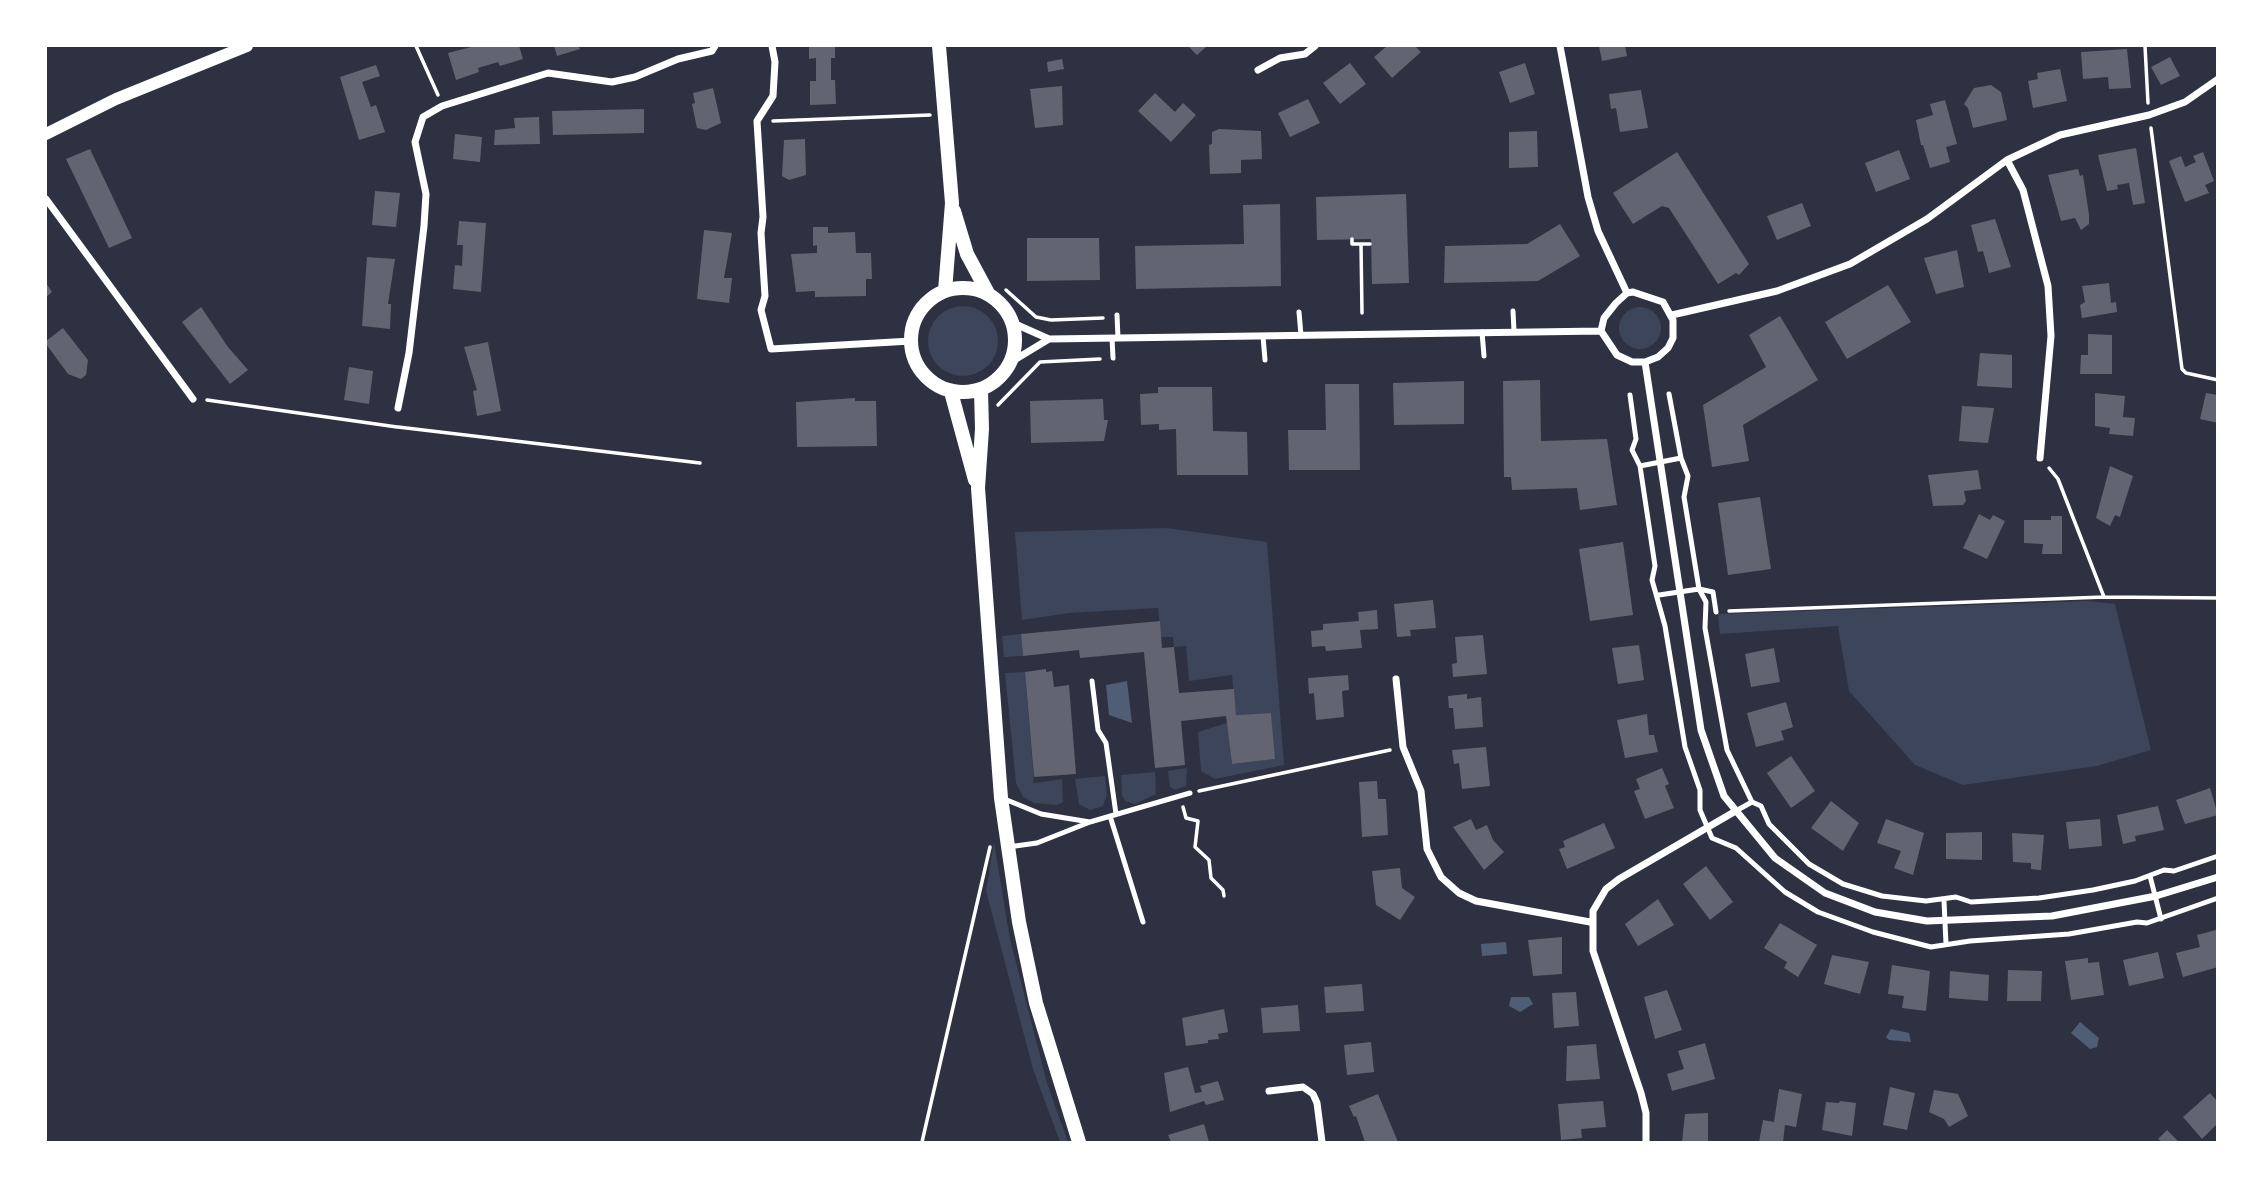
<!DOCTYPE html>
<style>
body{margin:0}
#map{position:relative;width:2263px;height:1188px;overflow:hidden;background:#2d3142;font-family:Merriweather,serif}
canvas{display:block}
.frame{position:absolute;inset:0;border:47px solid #fff;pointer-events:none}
</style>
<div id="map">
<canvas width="2263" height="1188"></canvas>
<div class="frame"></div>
</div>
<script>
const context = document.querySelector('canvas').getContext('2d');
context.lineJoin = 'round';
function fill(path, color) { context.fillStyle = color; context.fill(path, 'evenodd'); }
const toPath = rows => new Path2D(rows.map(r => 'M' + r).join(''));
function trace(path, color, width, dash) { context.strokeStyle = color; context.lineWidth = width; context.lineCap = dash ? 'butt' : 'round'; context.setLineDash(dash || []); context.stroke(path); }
fill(toPath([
 '928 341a35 35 0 1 1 70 0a35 35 0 1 1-70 0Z',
 '1619 328a21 21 0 1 1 42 0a21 21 0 1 1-42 0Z',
 [1167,528,1267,542,1284,765,1215,779,1201,771,1198,732,1227,723,1232,764,1274,759,1271,713,1236,715,1232,675,1189,681,1186,646,1174,647,1173,637,1161,637,1158,608,1069,613,1022,620,1015,532],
 [2088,601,2115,604,2151,750,2097,766,1963,785,1915,765,1849,691,1838,626,1720,634,1718,614],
 [1021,634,1023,656,1004,657,1002,636],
 [1025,672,1034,783,1062,779,1063,802,1057,805,1034,803,1023,797,1016,783,1005,673],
 [1187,768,1186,786,1175,790,1170,787,1168,771],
 [1155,772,1156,794,1135,804,1125,801,1122,795,1121,775],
 [1105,776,1107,795,1103,806,1090,810,1079,804,1075,779],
 [994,842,1010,939,1047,1083,1068,1142,1060,1142,1033,1069,986,891]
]), '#3c4559');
fill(toPath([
 [1127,681,1132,723,1109,715,1106,685],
 [1506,942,1507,954,1482,956,1481,944],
 [1511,997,1529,997,1533,1004,1520,1012,1509,1006],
 [2080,1022,2099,1038,2097,1047,2090,1049,2071,1033],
 [1891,1029,1909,1033,1911,1042,1889,1040,1886,1037]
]), '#4f5d75');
fill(toPath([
 [475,46,519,46,523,59,500,66,498,62,478,68,479,72,456,80,448,53],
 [554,46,578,46,580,49,557,56],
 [809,46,835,46,835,58,831,58,831,80,835,80,836,104,810,105,810,81,816,81,816,58,809,59],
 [1188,46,1207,46,1197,55],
 [1387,46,1415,46,1421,52,1392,78,1374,57],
 [1599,46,1625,46,1627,56,1602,61],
 [2127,49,2131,88,2109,89,2108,77,2083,79,2081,52],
 [2170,57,2180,76,2161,85,2151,67],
 [1062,59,1064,69,1048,72,1047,62],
 [1350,63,1366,84,1340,104,1323,83],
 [1525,63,1535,94,1510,103,1499,72],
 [376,65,380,76,362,82,371,107,376,105,385,132,359,140,340,77],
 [2060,69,2067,101,2033,108,2028,81,2038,79,2037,73],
 [1991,85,2001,92,2007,120,1973,128,1968,108,1964,104,1974,88],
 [1062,86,1063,125,1035,128,1030,89],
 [713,88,721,123,706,130,697,128,692,104,695,103,693,93],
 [1641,90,1648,128,1620,132,1616,108,1611,109,1609,94],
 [1155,93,1175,112,1183,103,1196,115,1171,142,1138,111],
 [1308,99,1320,123,1290,137,1278,113],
 [1945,100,1957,144,1946,147,1950,162,1930,168,1923,145,1921,145,1916,120,1933,115,1930,104],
 [644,109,644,133,553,135,552,111],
 [539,117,540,144,494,145,495,130,515,128,514,118],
 [1219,129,1261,131,1262,159,1241,160,1241,173,1210,174,1209,145,1212,144,1212,132],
 [1537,131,1538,167,1509,168,1509,132],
 [455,134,482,137,480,162,453,159],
 [805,139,806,175,789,180,782,176,784,140],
 [2136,148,2145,203,2133,205,2129,183,2117,185,2118,189,2107,191,2098,155],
 [90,149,132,238,109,248,66,159],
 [1899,150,1910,179,1876,192,1865,163],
 [1677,152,1749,264,1739,275,1736,273,1718,284,1669,208,1662,206,1633,224,1613,193],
 [2203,152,2214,181,2205,185,2209,193,2185,202,2169,161,2181,156,2185,167,2196,162,2193,156],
 [2078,169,2080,176,2083,175,2089,215,2089,224,2081,230,2075,218,2061,221,2048,175],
 [375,191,400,193,396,227,372,225],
 [1406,194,1409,283,1372,284,1371,239,1317,240,1316,197],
 [1802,203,1811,226,1777,240,1767,216],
 [1280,204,1281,286,1136,289,1135,246,1244,244,1243,205],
 [1995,219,2011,267,1989,273,1983,251,1978,252,1971,225],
 [459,221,486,223,481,292,453,289,455,265,462,266,463,245,457,245],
 [1560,224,1580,256,1538,281,1444,283,1445,246,1527,244],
 [813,227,828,227,828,233,855,232,856,253,871,253,872,279,866,279,866,296,815,297,815,291,796,292,791,254,817,253,817,245,813,246],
 [704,230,732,233,724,278,732,278,729,303,697,299],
 [1027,238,1099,238,1100,280,1027,281],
 [1957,250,1964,287,1936,294,1924,258],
 [367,257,395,259,388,304,391,304,390,329,362,326],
 [46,283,52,292,46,297],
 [2109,283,2111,303,2116,302,2117,312,2082,318,2080,305,2085,302,2082,286],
 [1888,285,1911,322,1847,359,1825,322],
 [201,307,228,347,248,370,230,384,182,322],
 [1780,316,1818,380,1743,425,1749,461,1712,467,1703,405,1766,367,1749,335],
 [63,328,88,360,86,375,81,379,68,374,46,344,46,341],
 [2088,334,2112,335,2112,374,2080,374,2081,355,2088,355],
 [488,342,501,411,477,416,473,391,477,390,464,347],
 [1980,353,2012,355,2012,388,1977,386],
 [349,367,373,371,369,404,344,400],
 [1540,380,1541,441,1607,439,1617,505,1580,510,1577,488,1512,490,1511,477,1504,477,1503,381],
 [1464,381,1464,424,1394,425,1393,383],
 [1325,384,1359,384,1360,470,1289,470,1288,430,1326,430],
 [1158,387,1212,387,1213,431,1247,432,1248,475,1177,475,1176,429,1159,430,1159,424,1141,425,1140,394,1158,393],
 [2095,393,2125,396,2123,417,2135,418,2133,436,2109,434,2110,428,2095,426],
 [2206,393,2218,395,2218,423,2200,419],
 [855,398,855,401,876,401,877,446,797,447,796,402],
 [1103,399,1104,420,1108,420,1104,441,1031,443,1030,401],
 [1962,406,1994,408,1988,443,1959,441],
 [2110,466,2133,476,2120,517,2115,515,2110,526,2096,518],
 [1978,470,1981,489,1964,491,1966,501,1963,505,1933,506,1928,475],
 [1760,497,1771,569,1728,575,1718,503],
 [1979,514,1990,520,1993,515,2005,521,1987,559,1963,548],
 [2051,516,2062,516,2062,554,2042,554,2043,544,2024,543,2024,520,2051,520],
 [1623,542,1633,615,1590,621,1579,549],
 [1433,600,1436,628,1410,630,1411,636,1397,637,1394,604],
 [1377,610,1378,629,1360,630,1362,648,1326,651,1325,646,1312,647,1311,631,1323,630,1323,624,1359,621,1358,612],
 [1160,621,1162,648,1174,647,1179,693,1234,689,1236,715,1271,713,1275,759,1232,764,1226,716,1181,721,1185,765,1155,768,1144,652,1080,658,1079,650,1023,656,1021,634],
 [1483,635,1487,674,1453,677,1452,664,1457,663,1455,637],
 [1639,645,1644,680,1618,684,1612,648],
 [1774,648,1780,682,1751,687,1745,654],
 [1046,669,1046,672,1052,671,1054,687,1069,685,1076,774,1034,777,1025,672],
 [1348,675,1349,690,1342,691,1344,717,1316,720,1314,693,1309,694,1308,678],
 [1467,694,1467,699,1481,697,1483,727,1455,729,1453,708,1449,708,1448,696],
 [1786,702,1793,727,1781,731,1784,740,1756,747,1747,713],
 [1647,714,1649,735,1654,735,1658,752,1625,758,1617,720],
 [1486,747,1490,786,1462,789,1459,763,1454,764,1452,750],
 [1791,756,1815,791,1791,808,1767,773],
 [1662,768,1669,784,1665,786,1674,808,1645,819,1634,791,1640,789,1636,779],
 [1377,781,1378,799,1386,799,1388,835,1362,837,1359,782],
 [2210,788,2218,815,2185,824,2176,800],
 [1831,801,1859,823,1843,851,1811,828],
 [2158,806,2164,830,2135,836,2136,841,2123,844,2117,815],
 [1471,819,1476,830,1487,825,1493,840,1504,852,1484,870,1453,827],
 [1886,819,1924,833,1913,875,1894,868,1901,851,1877,843],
 [2100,819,2102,846,2069,849,2066,822],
 [1604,823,1615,848,1567,869,1559,849,1565,847,1563,841],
 [1982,832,1982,860,1946,859,1946,833],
 [2012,833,2044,835,2041,870,2031,869,2031,863,2013,862],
 [1706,866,1733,902,1710,920,1683,884],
 [1400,868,1402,888,1415,897,1400,920,1376,905,1372,871],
 [1658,899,1674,925,1638,946,1625,924],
 [1780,923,1817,945,1798,977,1784,968,1787,962,1764,948],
 [2216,930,2218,967,2183,977,2176,953,2200,947,2197,935],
 [1562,937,1562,974,1533,976,1528,940],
 [2158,952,2164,978,2129,986,2123,960],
 [1832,955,1869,962,1860,994,1824,984],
 [2088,958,2088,963,2099,962,2104,995,2071,1000,2065,961],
 [1892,965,1930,971,1926,1011,1902,1008,1904,996,1888,994],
 [2008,970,2042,971,2041,1001,2007,1001],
 [1950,971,1989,975,1988,1001,1949,998],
 [1362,984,1364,1011,1326,1013,1324,987],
 [1667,990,1682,1030,1655,1039,1644,997],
 [1576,992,1579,1026,1554,1028,1552,993],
 [1298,1005,1300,1031,1263,1033,1261,1008],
 [1224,1009,1228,1032,1218,1034,1219,1039,1208,1040,1208,1043,1186,1046,1182,1018],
 [1371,1042,1374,1072,1347,1075,1344,1045],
 [1705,1043,1715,1079,1672,1091,1667,1074,1684,1069,1678,1051],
 [1596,1044,1600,1079,1566,1081,1567,1046],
 [1188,1067,1195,1093,1202,1092,1200,1086,1218,1081,1224,1100,1206,1105,1204,1101,1170,1112,1164,1073],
 [1890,1087,1915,1093,1907,1130,1883,1125],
 [1779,1089,1802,1094,1796,1127,1785,1125,1783,1142,1759,1142,1763,1120,1774,1122],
 [1934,1090,1958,1094,1968,1116,1949,1127,1944,1119,1929,1112],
 [2210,1093,2218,1102,2218,1123,2202,1139,2183,1117],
 [1378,1094,1398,1142,1365,1142,1356,1116,1354,1117,1349,1106],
 [1603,1101,1606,1127,1581,1129,1582,1138,1561,1140,1558,1104],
 [1840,1101,1856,1103,1852,1136,1822,1130,1826,1102,1839,1103],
 [1708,1113,1708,1142,1682,1142,1685,1114],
 [1204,1124,1209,1142,1171,1142,1168,1135],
 [2167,1130,2179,1142,2162,1142,2158,1139]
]), '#626471');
trace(toPath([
 [416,46,438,95],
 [2145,46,2148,103],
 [773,121,930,115],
 [2151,128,2182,369,2186,373,2218,380],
 [1352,239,1352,244,1361,244],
 [1006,290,1036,317,1051,320,1103,318],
 [1362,313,1361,244,1370,244],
 [207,400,397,427],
 [998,405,1040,362,1100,359],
 [398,427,700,463],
 [2049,468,2058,479,2104,597],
 [1729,611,2104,597,2218,598],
 [1199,791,1390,750],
 [1183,807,1186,818,1198,821,1195,847,1209,860,1211,878,1223,890,1224,896],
 [922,1142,990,847]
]), '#fff', 3.5);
trace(toPath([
 [1513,311,1514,331],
 [1299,312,1301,335],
 [1117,315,1118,338],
 [1482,332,1484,356],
 [1263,336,1265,360],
 [1112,338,1113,358],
 [1669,394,1681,458,1688,476,1684,497,1699,589,1706,602,1705,628,1727,750,1752,802,1761,806,1769,824,1809,864,1843,884,1882,896,1926,901,1956,897,1971,902,2039,898,2093,890,2135,881,2164,870,2174,871,2218,856],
 [1630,395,1636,439,1632,450,1640,466,1655,566,1652,580,1665,626,1685,747,1700,790,1700,810,1712,838,1736,848,1785,892,1818,912,1873,932,1931,947,1970,941,2069,934,2137,922,2147,923,2218,898],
 [1640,466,1681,458],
 [1659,595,1699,589,1713,592,1716,612],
 [1092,681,1098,730,1106,743,1116,814],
 [1002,798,1041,814,1090,822],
 [1734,812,1752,802],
 [1110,816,1143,922],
 [1008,847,1037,843,1090,822,1190,793],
 [2150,876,2161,919],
 [1944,901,1946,944]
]), '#fff', 5);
trace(toPath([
 [772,46,775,62,773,96,757,121,763,217,761,233,765,296,761,310,771,349,911,341],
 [1560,46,1588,197,1598,231,1627,293],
 [1258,70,1280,58,1305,54,1315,46],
 [2007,160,2023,190,2048,286,2051,336,2040,458],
 [46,199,193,399],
 [1633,292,1663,302,1673,320,1673,338,1668,348,1658,357,1645,362,1632,362,1617,355,1601,331,1604,318,1616,303,1627,293,1633,292],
 [1672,315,1777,291,1850,264,1927,219,2007,160,2060,135,2149,115,2185,102,2218,79],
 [1013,323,1049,339,1601,331],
 [1011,362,1049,339],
 [1645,362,1701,730,1724,796,1775,858,1825,893,1875,912,1927,921,2052,916,2156,896,2218,877],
 [398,408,409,353,424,226,426,194,415,142,423,117,442,106,548,73,612,82,635,77,678,59,712,51,715,46],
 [1396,679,1403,747,1421,791,1427,849,1441,877,1459,893,1476,901,1590,922],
 [1269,1091,1303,1087,1313,1094,1317,1103,1322,1142],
 [1646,1142,1646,1113,1641,1093,1593,951,1593,911,1606,889,1619,879,1734,812]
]), '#fff', 7);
trace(toPath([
 [46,134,116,99,247,46]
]), '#fff', 12);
trace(toPath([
 [939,46,952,203,945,291],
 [954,211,967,254,989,295],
 '911 340a52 52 0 1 1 104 0a52 52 0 1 1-104 0Z',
 [981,390,982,429,978,488,1001,798,1019,922,1036,1003,1079,1142],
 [951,392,975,480]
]), '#fff', 14);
</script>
